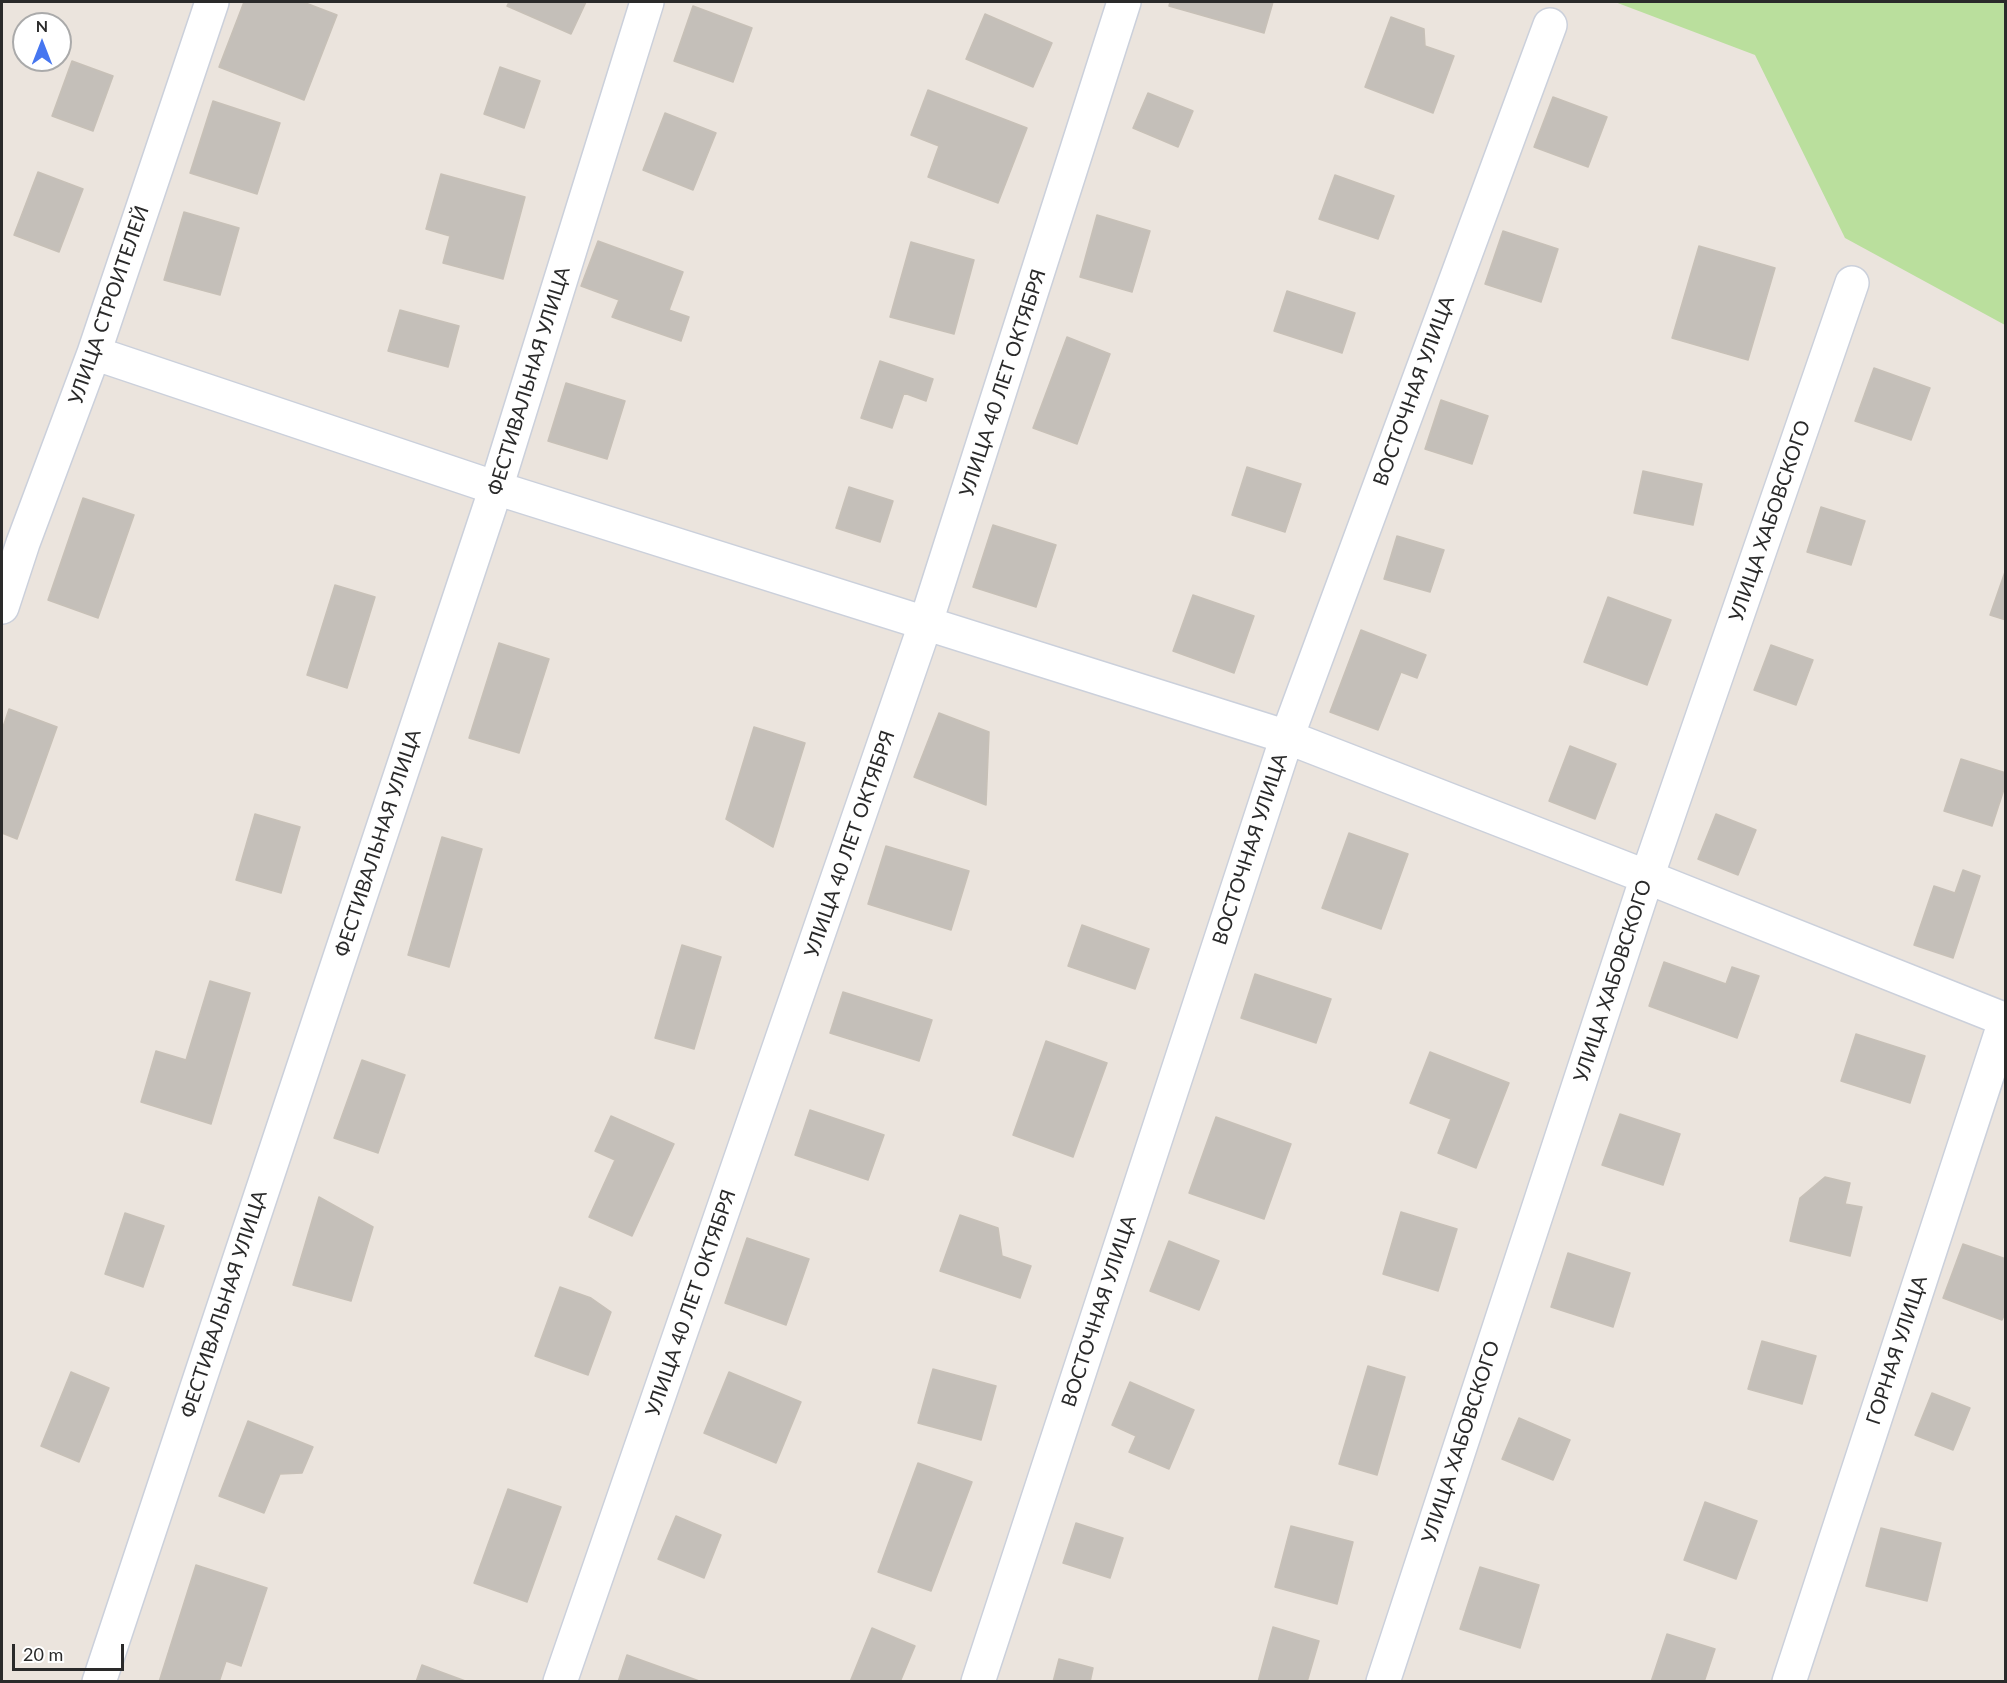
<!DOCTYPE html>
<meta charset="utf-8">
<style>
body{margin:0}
#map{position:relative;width:2007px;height:1683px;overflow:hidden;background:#ebe4dd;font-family:Lato,sans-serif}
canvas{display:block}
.frame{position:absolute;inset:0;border:3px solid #2a2a2a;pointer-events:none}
.north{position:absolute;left:12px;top:12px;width:60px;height:60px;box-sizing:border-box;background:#fff;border:2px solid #aaa;border-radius:50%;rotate:0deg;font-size:16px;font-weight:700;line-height:24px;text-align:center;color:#2a2a2a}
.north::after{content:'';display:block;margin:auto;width:21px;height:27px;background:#4676f0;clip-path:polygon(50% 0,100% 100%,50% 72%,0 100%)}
.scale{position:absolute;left:12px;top:1644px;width:112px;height:27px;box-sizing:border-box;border:3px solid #2a2a2a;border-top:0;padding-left:8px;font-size:18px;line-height:21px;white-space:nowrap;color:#2a2a2a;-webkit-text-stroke:4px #fff;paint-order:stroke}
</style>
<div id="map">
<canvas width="2007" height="1683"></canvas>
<div class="frame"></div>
<div class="north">N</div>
<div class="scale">20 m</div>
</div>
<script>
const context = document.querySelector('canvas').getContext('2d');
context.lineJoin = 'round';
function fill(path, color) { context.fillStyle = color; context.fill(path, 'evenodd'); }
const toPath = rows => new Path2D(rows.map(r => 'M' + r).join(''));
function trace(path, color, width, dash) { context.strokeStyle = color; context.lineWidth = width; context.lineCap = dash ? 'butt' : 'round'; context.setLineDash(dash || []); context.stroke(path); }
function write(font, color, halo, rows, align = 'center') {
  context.font = font + ' Lato,sans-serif'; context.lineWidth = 6; context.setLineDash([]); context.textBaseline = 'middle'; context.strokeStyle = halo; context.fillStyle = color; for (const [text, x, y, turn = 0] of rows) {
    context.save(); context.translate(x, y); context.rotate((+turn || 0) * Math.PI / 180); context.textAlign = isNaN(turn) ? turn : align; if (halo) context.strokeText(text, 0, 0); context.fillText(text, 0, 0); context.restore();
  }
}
fill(toPath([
 [1615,2,2005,2,2005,325,1845,238,1755,55]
]), '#badf9d');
const building = toPath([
 [244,2,303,2,337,15,304,100,219,67,244,2],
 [509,2,586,2,571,34,507,6,509,2],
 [1170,2,1273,2,1264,33,1169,6,1170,2],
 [693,6,752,28,733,82,674,61,693,6],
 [985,14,1052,43,1033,87,966,59,985,14],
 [1391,17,1424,29,1425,46,1454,56,1433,113,1365,87,1391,17],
 [72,61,113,76,93,131,52,116,72,61],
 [500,67,540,81,524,128,484,114,500,67],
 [928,90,1027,128,998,203,928,177,939,146,911,135,928,90],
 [1148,93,1193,111,1178,147,1133,128,1148,93],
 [1553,97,1607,117,1588,167,1534,147,1553,97],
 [213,101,280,123,257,194,190,173,213,101],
 [665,113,716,133,693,190,643,170,665,113],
 [38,172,83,189,59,252,14,235,38,172],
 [441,174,525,197,503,279,443,263,450,236,426,229,441,174],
 [1335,175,1394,196,1378,239,1319,219,1335,175],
 [184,212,239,228,220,295,164,280,184,212],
 [1097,215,1150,231,1132,292,1080,277,1097,215],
 [1503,231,1558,249,1541,302,1485,284,1503,231],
 [598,241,683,272,669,310,689,317,681,341,612,317,619,300,581,286,598,241],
 [911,242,974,260,954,334,890,317,911,242],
 [1699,246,1775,268,1748,360,1672,338,1699,246],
 [1287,291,1355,313,1342,353,1274,331,1287,291],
 [400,310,459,326,448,367,388,351,400,310],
 [1067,337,1110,354,1077,444,1033,428,1067,337],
 [880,361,933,379,926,401,904,393,892,428,861,418,880,361],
 [1874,368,1930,388,1911,440,1855,421,1874,368],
 [566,383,625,401,607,459,548,441,566,383],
 [1441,400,1488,416,1472,464,1425,449,1441,400],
 [1247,467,1301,484,1285,532,1232,515,1247,467],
 [1643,471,1702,484,1693,525,1634,513,1643,471],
 [849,487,893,501,880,542,836,528,849,487],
 [83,498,134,515,98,618,48,600,83,498],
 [1821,507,1865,521,1851,565,1807,552,1821,507],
 [993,525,1056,545,1036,607,973,587,993,525],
 [1397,536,1444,550,1430,592,1384,579,1397,536],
 [2006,569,2006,620,1990,615,2006,569],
 [335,585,375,597,347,688,307,675,335,585],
 [1193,595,1254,616,1234,673,1173,651,1193,595],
 [1608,597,1671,620,1647,685,1584,662,1608,597],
 [1361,630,1426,655,1417,678,1401,672,1378,730,1330,712,1361,630],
 [499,643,549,659,519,753,469,738,499,643],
 [1771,645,1813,660,1796,705,1754,690,1771,645],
 [9,709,57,727,17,839,2,833,2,730,9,709],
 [939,713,989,732,986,805,914,777,939,713],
 [754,727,805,743,773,847,726,819,754,727],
 [1570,746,1616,764,1595,819,1549,801,1570,746],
 [1961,759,2006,773,2006,783,1992,826,1944,811,1961,759],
 [255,814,300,827,281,893,236,880,255,814],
 [1716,814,1756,830,1738,875,1698,859,1716,814],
 [1349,833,1408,854,1381,929,1322,908,1349,833],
 [442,837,482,849,449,967,408,955,442,837],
 [886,846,969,871,951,930,868,904,886,846],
 [1963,870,1980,876,1953,958,1914,945,1934,886,1955,893,1963,870],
 [1082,925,1149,949,1135,989,1068,966,1082,925],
 [682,945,721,957,694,1049,655,1038,682,945],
 [1664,962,1726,984,1732,967,1759,976,1737,1038,1649,1006,1664,962],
 [1255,974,1331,999,1316,1043,1241,1018,1255,974],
 [210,981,250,993,211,1124,141,1102,156,1051,186,1060,210,981],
 [843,992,932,1020,919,1061,830,1033,843,992],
 [1856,1034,1925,1056,1910,1103,1841,1081,1856,1034],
 [1046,1041,1107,1063,1073,1157,1013,1135,1046,1041],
 [1430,1052,1509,1083,1476,1168,1438,1153,1451,1119,1410,1103,1430,1052],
 [362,1060,405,1075,378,1153,334,1138,362,1060],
 [810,1110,884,1135,868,1180,795,1155,810,1110],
 [1620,1114,1680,1134,1663,1185,1602,1165,1620,1114],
 [611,1116,674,1144,632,1236,589,1217,615,1160,595,1151,611,1116],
 [1216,1117,1291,1144,1264,1219,1189,1193,1216,1117],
 [1825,1177,1850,1183,1845,1204,1862,1207,1850,1256,1790,1241,1800,1198,1825,1177],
 [319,1197,373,1227,351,1301,293,1285,319,1197],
 [1401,1212,1457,1229,1438,1291,1383,1274,1401,1212],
 [125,1213,164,1226,143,1287,105,1274,125,1213],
 [960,1215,998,1228,1002,1256,1031,1266,1020,1298,940,1271,960,1215],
 [747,1238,809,1259,786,1325,725,1303,747,1238],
 [1169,1241,1219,1261,1199,1310,1150,1291,1169,1241],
 [1963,1244,2006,1259,2006,1311,2002,1320,1943,1298,1963,1244],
 [1568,1253,1630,1273,1613,1327,1551,1307,1568,1253],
 [560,1287,591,1298,611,1312,588,1375,535,1356,560,1287],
 [1762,1341,1816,1356,1802,1404,1748,1389,1762,1341],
 [1368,1366,1405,1377,1377,1475,1339,1464,1368,1366],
 [933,1369,996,1386,981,1440,918,1423,933,1369],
 [71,1372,109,1388,79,1462,41,1446,71,1372],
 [729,1372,801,1402,776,1463,704,1433,729,1372],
 [1130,1382,1194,1410,1169,1469,1129,1452,1136,1436,1112,1425,1130,1382],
 [1932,1393,1970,1408,1953,1450,1915,1435,1932,1393],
 [1519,1418,1570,1440,1553,1480,1502,1459,1519,1418],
 [248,1421,313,1447,302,1473,280,1474,264,1513,219,1496,248,1421],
 [918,1463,972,1482,931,1591,878,1572,918,1463],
 [508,1489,561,1507,527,1602,474,1583,508,1489],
 [1705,1502,1757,1521,1736,1579,1684,1560,1705,1502],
 [676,1516,721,1535,704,1578,658,1559,676,1516],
 [1076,1523,1123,1538,1110,1578,1063,1563,1076,1523],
 [1291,1526,1353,1542,1337,1604,1275,1587,1291,1526],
 [1881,1528,1941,1543,1927,1601,1866,1586,1881,1528],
 [196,1565,267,1588,241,1666,226,1661,219,1682,159,1682,196,1565],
 [1480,1567,1539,1585,1520,1648,1460,1629,1480,1567],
 [1273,1627,1319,1641,1307,1682,1258,1682,1273,1627],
 [872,1628,915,1646,900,1682,850,1682,872,1628],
 [1667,1634,1715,1649,1704,1682,1651,1682,1667,1634],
 [627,1655,702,1682,618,1682,627,1655],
 [1059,1659,1093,1668,1090,1682,1053,1682,1059,1659],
 [422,1665,468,1682,416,1682,422,1665]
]);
fill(building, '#c4bfb9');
trace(building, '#c7c0b7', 1.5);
const minor = toPath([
 [94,353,496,488,1287,737,1647,877,2006,1020],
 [2,607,23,543,94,353,212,2],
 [99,1682,496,488,647,2],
 [560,1682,926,622,1124,2],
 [978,1682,1287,737,1550,25],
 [1383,1682,1647,877,1852,283],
 [1789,1682,2006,1018]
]);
trace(minor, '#cbd0db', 36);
trace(minor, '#fff', 33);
write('20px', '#2a2a2a', '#fff', [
 ["УЛИЦА СТРОИТЕЛЕЙ",109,305,-71],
 ["ФЕСТИВАЛЬНАЯ УЛИЦА",529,381,-73],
 ["УЛИЦА 40 ЛЕТ ОКТЯБРЯ",1003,383,-72],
 ["ВОСТОЧНАЯ УЛИЦА",1414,391,-70],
 ["УЛИЦА ХАБОВСКОГО",1770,521,-71],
 ["ФЕСТИВАЛЬНАЯ УЛИЦА",378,843,-72],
 ["УЛИЦА 40 ЛЕТ ОКТЯБРЯ",850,844,-71],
 ["ВОСТОЧНАЯ УЛИЦА",1250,849,-72],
 ["УЛИЦА ХАБОВСКОГО",1613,981,-72],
 ["УЛИЦА 40 ЛЕТ ОКТЯБРЯ",691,1303,-71],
 ["ФЕСТИВАЛЬНАЯ УЛИЦА",224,1304,-72],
 ["ВОСТОЧНАЯ УЛИЦА",1099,1311,-72],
 ["ГОРНАЯ УЛИЦА",1897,1350,-72],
 ["УЛИЦА ХАБОВСКОГО",1461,1442,-72]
]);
</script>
